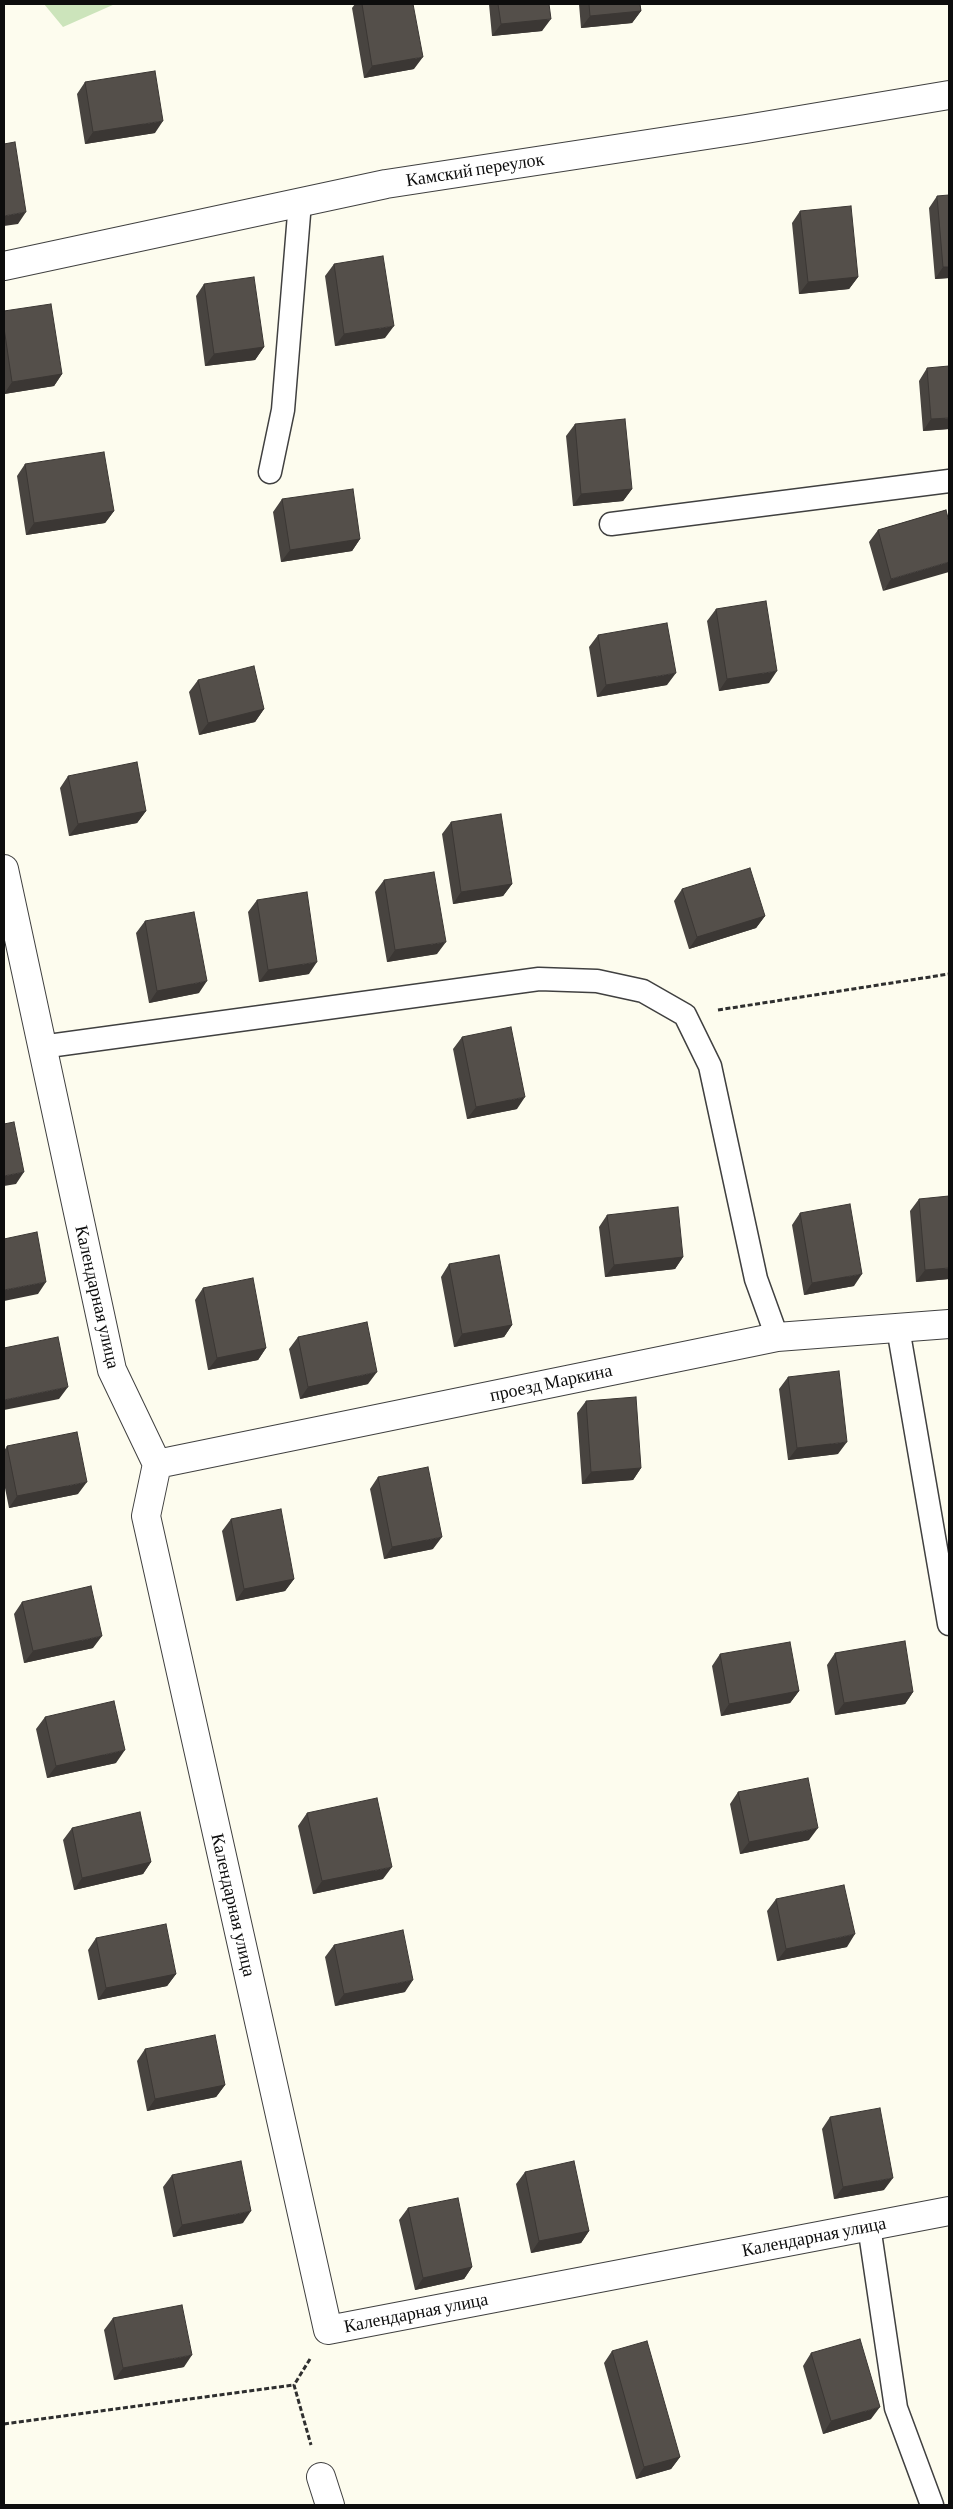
<!DOCTYPE html>
<meta charset="utf-8">
<style>
body{margin:0}
#map{position:relative;width:953px;height:2509px;overflow:hidden;background:#fdfcee;font-family:"Crimson Pro",serif}
canvas{display:block}
.frame{position:absolute;inset:0;border:5px solid #0d0d0d;pointer-events:none}
</style>
<div id="map">
<canvas width="953" height="2509"></canvas>
<div class="frame"></div>
</div>
<script>
const context = document.querySelector('canvas').getContext('2d');
context.lineJoin = 'round';
function fill(path, color) { context.fillStyle = color; context.fill(path, 'evenodd'); }
const toPath = rows => new Path2D(rows.map(r => 'M' + r).join(''));
function trace(path, color, width, dash) { context.strokeStyle = color; context.lineWidth = width; context.lineCap = dash ? 'butt' : 'round'; context.setLineDash(dash || []); context.stroke(path); }
function write(font, color, halo, rows, align = 'center') {
  context.font = font + ' "Crimson Pro",serif'; context.lineWidth = 5; context.setLineDash([]); context.textBaseline = 'middle'; context.strokeStyle = halo; context.fillStyle = color; for (const [text, x, y, turn = 0] of rows) {
    context.save(); context.translate(x, y); context.rotate((+turn || 0) * Math.PI / 180); context.textAlign = isNaN(turn) ? turn : align; if (halo) context.strokeText(text, 0, 0); context.fillText(text, 0, 0); context.restore();
  }
}
fill(toPath([
 [44,4,115,4,63,27]
]), '#cce4bb');
const service = toPath([
 [270,472,283,410,300,202],
 [611,524,949,481],
 [41,1047,539,979,597,981,643,991,685,1015,710,1066,756,1279,777,1337],
 [898,1328,949,1624],
 [869,2226,896,2408,932,2505]
]);
const minor = toPath([
 [4,266,386,184,746,129,949,95],
 [4,869,112,1370,157,1464,146,1516,328,2330,949,2211],
 [157,1464,777,1337,949,1324],
 [321,2477,330,2505]
]);
trace(service, '#404040', 25);
trace(minor, '#404040', 30);
trace(toPath([
 [718,1010,949,974],
 [310,2359,294,2385,311,2445],
 [4,2424,294,2385]
]), '#2f2f2f', 3, [5, 2.5]);
trace(service, '#fff', 22);
trace(minor, '#fff', 28);
fill(toPath([
 [355,4,413,4,414,69,364,78,352,8],
 [489,4,549,4,542,31,492,36],
 [579,4,640,4,641,11,632,23,581,28],
 [85,82,155,133,85,144,77,94],
 [937,196,949,278,935,279,929,208],
 [800,211,858,277,849,289,799,294,792,223],
 [334,264,385,338,335,346,325,276],
 [204,284,264,347,255,360,205,366,196,296],
 [4,311,62,374,54,386,4,394],
 [927,368,949,429,923,431,919,381],
 [575,424,632,489,623,501,573,506,566,436],
 [25,464,114,511,105,523,26,535,17,476],
 [282,499,360,539,352,551,281,562,273,512],
 [946,510,883,591,869,542,878,530],
 [716,609,769,683,719,691,707,621],
 [598,635,667,685,597,697,589,647],
 [198,680,264,709,255,722,199,735,189,692],
 [68,776,146,811,137,823,69,836,60,788],
 [451,822,512,884,503,896,453,904,442,834],
 [384,880,437,954,387,962,375,892],
 [682,889,765,916,756,928,689,949,674,901],
 [257,900,309,974,259,982,248,912],
 [145,921,199,993,149,1003,136,933],
 [462,1037,517,1109,467,1119,453,1049],
 [919,1199,949,1279,916,1282,910,1211],
 [800,1213,854,1286,804,1295,792,1225],
 [607,1215,683,1257,675,1269,605,1277,599,1227],
 [449,1264,512,1325,504,1337,454,1347,441,1277],
 [203,1288,266,1348,258,1360,208,1370,195,1300],
 [298,1337,368,1384,300,1399,289,1349],
 [788,1377,838,1454,788,1460,779,1389],
 [586,1401,641,1468,633,1480,582,1484,577,1413],
 [7,1446,78,1494,9,1508,4,1483,4,1451],
 [378,1477,433,1549,384,1559,370,1489],
 [231,1519,294,1579,285,1591,236,1601,222,1531],
 [22,1602,93,1648,24,1663,14,1614],
 [835,1653,913,1692,905,1704,835,1715,827,1665],
 [720,1654,799,1691,790,1703,721,1716,712,1666],
 [45,1717,116,1763,47,1778,36,1729],
 [738,1792,809,1840,740,1854,730,1804],
 [307,1813,383,1879,313,1894,298,1826],
 [72,1828,151,1862,143,1874,74,1890,63,1840],
 [776,1899,847,1947,777,1961,767,1911],
 [96,1938,176,1974,167,1986,98,2000,88,1950],
 [334,1945,405,1992,335,2006,325,1957],
 [145,2049,225,2085,216,2097,147,2111,137,2061],
 [830,2117,884,2190,834,2199,822,2129],
 [525,2172,589,2231,581,2243,531,2253,516,2184],
 [172,2175,243,2223,173,2237,163,2187],
 [408,2208,472,2267,464,2279,415,2290,399,2220],
 [113,2318,184,2367,114,2380,104,2330],
 [612,2351,680,2457,671,2469,636,2479,604,2363],
 [811,2353,871,2419,823,2434,803,2366]
]), '#484440');
fill(toPath([
 [641,11,632,23,581,28,590,16],
 [551,19,542,31,492,36,501,24],
 [423,57,414,69,364,78,372,66],
 [163,121,155,133,85,144,93,132],
 [26,212,18,224,4,226,4,216],
 [943,267,949,267,949,278,935,279],
 [858,277,849,289,799,294,808,282],
 [394,326,385,338,335,346,344,334],
 [264,347,255,360,205,366,214,354],
 [62,374,54,386,4,394,12,382],
 [949,418,949,429,923,431,931,419],
 [632,489,623,501,573,506,581,494],
 [114,511,105,523,26,535,34,523],
 [360,539,352,551,281,562,290,550],
 [949,562,949,572,883,591,891,579],
 [777,671,769,683,719,691,727,679],
 [676,673,667,685,597,697,606,685],
 [264,709,255,722,199,735,208,723],
 [146,811,137,823,69,836,78,824],
 [512,884,503,896,453,904,461,892],
 [765,916,756,928,689,949,697,937],
 [446,942,437,954,387,962,395,950],
 [317,962,309,974,259,982,268,970],
 [207,981,199,993,149,1003,157,991],
 [525,1097,517,1109,467,1119,476,1107],
 [24,1172,16,1184,4,1186,4,1176],
 [683,1257,675,1269,605,1277,614,1265],
 [949,1268,949,1279,916,1282,925,1270],
 [862,1274,854,1286,804,1295,812,1283],
 [46,1282,38,1294,4,1301,4,1290],
 [512,1325,504,1337,454,1347,462,1334],
 [266,1348,258,1360,208,1370,217,1358],
 [377,1372,368,1384,300,1399,308,1387],
 [68,1387,59,1399,4,1410,4,1400],
 [847,1442,838,1454,788,1460,797,1448],
 [641,1468,633,1480,582,1484,591,1472],
 [87,1482,78,1494,9,1508,17,1496],
 [442,1537,433,1549,384,1559,392,1547],
 [294,1579,285,1591,236,1601,244,1589],
 [102,1636,93,1648,24,1663,33,1651],
 [799,1691,790,1703,721,1716,729,1704],
 [913,1692,905,1704,835,1715,844,1703],
 [125,1750,116,1763,47,1778,56,1766],
 [818,1828,809,1840,740,1854,749,1842],
 [151,1862,143,1874,74,1890,82,1878],
 [392,1867,383,1879,313,1894,322,1881],
 [855,1934,847,1947,777,1961,786,1949],
 [176,1974,167,1986,98,2000,106,1988],
 [413,1980,405,1992,335,2006,344,1994],
 [225,2085,216,2097,147,2111,155,2099],
 [893,2178,884,2190,834,2199,843,2187],
 [251,2211,243,2223,173,2237,182,2225],
 [589,2231,581,2243,531,2253,539,2241],
 [472,2267,464,2279,415,2290,423,2278],
 [192,2355,184,2367,114,2380,123,2368],
 [880,2407,871,2419,823,2434,831,2421],
 [680,2457,671,2469,636,2479,644,2467]
]), '#3b3734');
const building = toPath([
 [362,4,413,4,423,57,372,66,362,4],
 [498,4,549,4,551,19,501,24,498,4],
 [589,4,640,4,641,11,590,16,589,4],
 [155,71,163,121,93,132,85,82,155,71],
 [15,142,26,212,4,216,4,144,15,142],
 [949,195,949,267,943,267,937,196,949,195],
 [851,206,858,277,808,282,800,211,851,206],
 [383,256,394,326,344,334,334,264,383,256],
 [254,277,264,347,214,354,204,284,254,277],
 [51,304,62,374,12,382,4,328,4,311,51,304],
 [949,366,949,418,931,419,927,368,949,366],
 [625,419,632,489,581,494,575,424,625,419],
 [104,452,114,511,34,523,25,464,104,452],
 [353,489,360,539,290,550,282,499,353,489],
 [946,510,949,522,949,562,891,579,878,530,946,510],
 [766,601,777,671,727,679,716,609,766,601],
 [667,623,676,673,606,685,598,635,667,623],
 [254,666,264,709,208,723,198,680,254,666],
 [137,762,146,811,78,824,68,776,137,762],
 [501,814,512,884,461,892,451,822,501,814],
 [750,868,765,916,697,937,682,889,750,868],
 [434,872,446,942,395,950,384,880,434,872],
 [307,892,317,962,268,970,257,900,307,892],
 [194,912,207,981,157,991,145,921,194,912],
 [511,1027,525,1097,476,1107,462,1037,511,1027],
 [14,1122,24,1172,4,1176,4,1124,14,1122],
 [949,1196,949,1268,925,1270,919,1199,949,1196],
 [850,1204,862,1274,812,1283,800,1213,850,1204],
 [678,1207,683,1257,614,1265,607,1215,678,1207],
 [37,1232,46,1282,4,1290,4,1239,37,1232],
 [499,1255,512,1325,462,1334,449,1264,499,1255],
 [253,1278,266,1348,217,1358,203,1288,253,1278],
 [367,1322,377,1372,308,1387,298,1337,367,1322],
 [58,1337,68,1387,4,1400,4,1348,58,1337],
 [839,1371,847,1442,797,1448,788,1377,839,1371],
 [636,1397,641,1468,591,1472,586,1401,636,1397],
 [77,1432,87,1482,17,1496,7,1446,77,1432],
 [428,1467,442,1537,392,1547,378,1477,428,1467],
 [281,1509,294,1579,244,1589,231,1519,281,1509],
 [91,1586,102,1636,33,1651,22,1602,91,1586],
 [905,1641,913,1692,844,1703,835,1653,905,1641],
 [790,1642,799,1691,729,1704,720,1654,790,1642],
 [114,1701,125,1750,56,1766,45,1717,114,1701],
 [808,1778,818,1828,749,1842,738,1792,808,1778],
 [377,1798,392,1867,322,1881,307,1813,377,1798],
 [140,1812,151,1862,82,1878,72,1828,140,1812],
 [844,1885,855,1934,786,1949,776,1899,844,1885],
 [166,1924,176,1974,106,1988,96,1938,166,1924],
 [403,1930,413,1980,344,1994,334,1945,403,1930],
 [215,2035,225,2085,155,2099,145,2049,215,2035],
 [880,2108,893,2178,843,2187,830,2117,880,2108],
 [241,2161,251,2211,182,2225,172,2175,241,2161],
 [574,2161,589,2231,539,2241,525,2172,574,2161],
 [458,2198,472,2267,423,2278,408,2208,458,2198],
 [182,2305,192,2355,123,2368,113,2318,182,2305],
 [860,2339,880,2407,831,2421,811,2353,860,2339],
 [647,2341,680,2457,644,2467,612,2351,647,2341]
]);
fill(building, '#544f4a');
trace(building, '#3b3734', 1);
write('18px', '#0d0d0d', '#fff', [
 ["Камский переулок",475,170,-9],
 ["Календарная улица",97,1297,77],
 ["проезд Маркина",551,1383,-12],
 ["Календарная улица",233,1905,77],
 ["Календарная улица",814,2237,-11],
 ["Календарная улица",416,2313,-11]
]);
</script>
